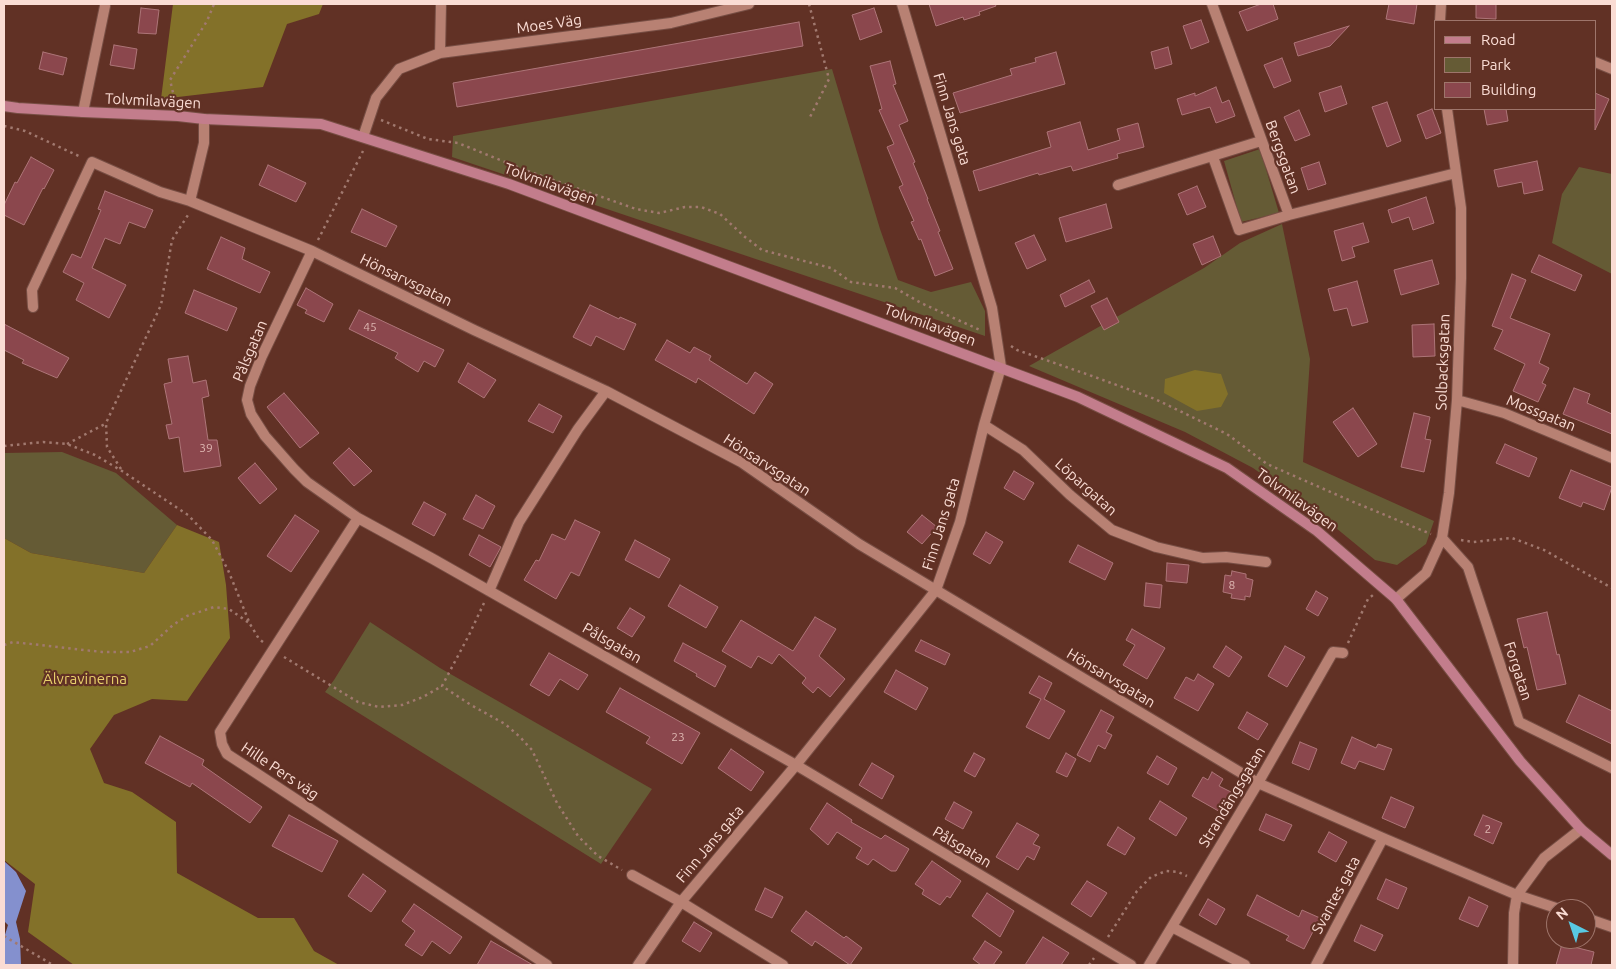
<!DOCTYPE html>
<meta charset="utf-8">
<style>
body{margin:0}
#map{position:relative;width:1616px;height:969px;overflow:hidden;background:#613125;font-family:Ubuntu,sans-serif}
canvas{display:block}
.frame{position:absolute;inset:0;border:5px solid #fadcd4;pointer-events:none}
.legend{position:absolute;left:1434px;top:20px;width:162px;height:90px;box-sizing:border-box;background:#613125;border:1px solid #9e756b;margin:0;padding:6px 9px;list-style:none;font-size:15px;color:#fadcd4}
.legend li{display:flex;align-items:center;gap:10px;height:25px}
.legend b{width:25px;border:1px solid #9e756b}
.north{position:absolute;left:1546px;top:899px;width:50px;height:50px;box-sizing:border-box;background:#613125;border:1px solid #9e756b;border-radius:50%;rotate:319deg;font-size:14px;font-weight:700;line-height:20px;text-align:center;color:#fadcd4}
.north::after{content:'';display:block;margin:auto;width:18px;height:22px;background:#58c9e3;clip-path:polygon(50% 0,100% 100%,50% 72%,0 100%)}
</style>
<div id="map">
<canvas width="1616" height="969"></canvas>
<div class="frame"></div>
<ul class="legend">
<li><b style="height:6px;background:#c37d8c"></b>Road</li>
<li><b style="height:14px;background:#655b35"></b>Park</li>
<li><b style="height:14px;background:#8b474d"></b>Building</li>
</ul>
<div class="north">N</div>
</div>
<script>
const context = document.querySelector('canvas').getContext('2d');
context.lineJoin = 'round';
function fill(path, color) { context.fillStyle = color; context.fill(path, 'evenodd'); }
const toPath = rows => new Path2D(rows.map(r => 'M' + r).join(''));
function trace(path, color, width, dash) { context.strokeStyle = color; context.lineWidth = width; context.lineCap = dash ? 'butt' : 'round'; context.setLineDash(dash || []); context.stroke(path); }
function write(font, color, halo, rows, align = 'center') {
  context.font = font + ' Ubuntu,sans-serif'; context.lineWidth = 4.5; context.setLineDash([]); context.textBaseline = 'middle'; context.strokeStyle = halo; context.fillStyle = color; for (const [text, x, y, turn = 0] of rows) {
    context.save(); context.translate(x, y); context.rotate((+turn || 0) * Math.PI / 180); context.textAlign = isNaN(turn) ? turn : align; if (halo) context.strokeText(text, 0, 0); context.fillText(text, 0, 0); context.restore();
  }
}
fill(toPath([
 [832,69,880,229,898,280,931,292,971,282,985,311,985,336,452,157,453,136],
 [1260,149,1279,213,1241,222,1224,161],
 [1579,167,1612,174,1612,274,1552,243,1562,194],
 [1282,224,1310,359,1303,462,1434,521,1426,544,1397,565,1375,560,1325,519,1253,468,1185,432,1029,366,1204,268,1240,243],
 [62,452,116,473,177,525,144,573,31,553,4,538,4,453],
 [370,622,440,668,652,789,601,864,325,692,334,680]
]), '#655b35');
fill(toPath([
 [173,4,323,4,319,14,287,24,263,87,161,99],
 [1195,370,1221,374,1228,394,1221,407,1197,411,1164,393,1165,379],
 [177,525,219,542,226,585,230,638,187,701,152,699,114,715,90,749,104,783,132,792,176,822,177,873,258,918,294,918,314,951,339,965,74,965,28,932,35,884,4,860,4,538,31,553,144,573]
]), '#837129');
fill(toPath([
 [4,861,16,872,26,891,16,922,20,939,21,965,4,965,4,938,8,925,4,921]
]), '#8490ce');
const building = toPath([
 [929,4,995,4,996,6,979,12,980,15,964,20,963,17,936,26,929,4],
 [1261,4,1273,4,1278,19,1247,31,1239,12,1261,4],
 [1389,4,1417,4,1414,24,1386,19,1389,4],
 [1476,4,1496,4,1496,19,1476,18,1476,4],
 [141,8,159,10,156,34,138,33,141,8],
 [874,8,882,32,860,40,852,15,874,8],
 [1201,20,1209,42,1191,49,1183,26,1201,20],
 [799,22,803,46,457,107,453,83,799,22],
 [1349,26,1330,46,1298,56,1294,43,1349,26],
 [114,45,137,49,134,69,110,65,114,45],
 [1168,47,1172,64,1155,69,1151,52,1168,47],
 [43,52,67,58,63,75,39,69,43,52],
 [1056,52,1065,84,960,113,953,93,1012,75,1010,69,1036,62,1035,58,1056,52],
 [1282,58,1291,81,1274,88,1264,65,1282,58],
 [890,61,896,84,893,85,908,121,899,125,915,162,913,163,928,199,927,199,940,231,938,232,953,269,935,276,921,239,919,240,911,222,914,221,899,187,903,185,887,147,894,144,879,110,882,109,870,66,890,61],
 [1341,86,1347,104,1325,112,1319,93,1341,86],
 [1216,87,1222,103,1229,100,1235,116,1216,123,1210,107,1182,115,1177,99,1195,93,1195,96,1216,87],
 [1595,93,1609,99,1595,130,1595,93],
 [1387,102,1401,141,1387,147,1372,107,1387,102],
 [1432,109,1441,133,1426,139,1417,115,1432,109],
 [1484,109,1506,109,1508,121,1487,125,1484,109],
 [1299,110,1310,135,1295,141,1284,117,1299,110],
 [1080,122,1088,150,1120,140,1117,129,1138,123,1144,147,1117,154,1118,158,1073,171,1071,166,1039,175,1038,173,979,191,973,171,1051,147,1047,132,1080,122],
 [31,157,54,170,44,189,43,188,24,225,4,215,4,205,15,182,17,183,31,157],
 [1537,161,1543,190,1524,194,1522,182,1498,187,1494,170,1537,161],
 [1319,162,1326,184,1308,190,1301,168,1319,162],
 [268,165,306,183,296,202,259,185,268,165],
 [1197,186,1206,207,1187,215,1178,194,1197,186],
 [105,191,153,210,145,228,129,222,120,244,105,238,92,268,126,285,109,318,76,300,84,283,63,272,72,254,81,258,101,210,98,209,105,191],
 [1426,197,1434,223,1413,230,1409,217,1392,223,1388,210,1426,197],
 [1106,204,1112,228,1066,242,1059,218,1106,204],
 [362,209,397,226,386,247,351,232,362,209],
 [1363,223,1369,242,1352,247,1355,257,1342,261,1334,231,1363,223],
 [1034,235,1046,260,1027,269,1015,243,1034,235],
 [1213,236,1221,256,1202,265,1193,244,1213,236],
 [221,237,245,248,242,259,270,272,260,293,207,269,221,237],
 [1539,255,1582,275,1575,291,1531,272,1539,255],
 [1432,260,1439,284,1401,295,1394,270,1432,260],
 [1512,274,1526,280,1510,318,1550,334,1539,363,1549,368,1542,383,1546,385,1538,402,1513,391,1525,364,1494,349,1503,330,1492,326,1512,274],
 [1089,280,1095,292,1065,307,1060,295,1089,280],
 [1357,281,1368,322,1352,326,1347,308,1334,311,1328,289,1357,281],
 [306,288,333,304,324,322,305,313,307,310,297,305,306,288],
 [194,290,237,308,227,331,185,313,194,290],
 [1107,298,1119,322,1104,330,1091,306,1107,298],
 [590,305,619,319,620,317,636,324,624,350,596,336,591,346,573,337,590,305],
 [359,310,444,350,435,367,424,361,418,372,395,358,398,353,349,329,359,310],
 [4,324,69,358,57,378,22,363,24,360,4,350,4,324],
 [1434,324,1435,356,1413,357,1412,325,1434,324],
 [667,340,690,353,694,347,711,356,709,360,747,384,755,372,773,384,754,414,698,378,696,383,655,360,667,340],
 [188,356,193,383,206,380,209,396,202,398,208,440,217,440,221,466,184,472,179,437,169,439,166,425,172,424,164,384,172,382,168,359,188,356],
 [468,363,496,380,484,398,458,382,468,363],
 [1574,388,1590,394,1587,403,1612,414,1612,434,1563,414,1574,388],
 [284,393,319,433,300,448,267,407,284,393],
 [539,404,562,416,553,433,528,421,539,404],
 [1353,408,1377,444,1358,457,1333,422,1353,408],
 [1414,413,1430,417,1425,439,1431,440,1424,472,1401,467,1414,413],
 [1505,444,1537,458,1529,477,1496,463,1505,444],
 [349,448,372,471,354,486,333,463,349,448],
 [255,463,277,489,260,504,238,478,255,463],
 [1571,470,1612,487,1604,510,1583,502,1581,507,1559,498,1571,470],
 [1014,471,1034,483,1024,500,1004,488,1014,471],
 [476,495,495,506,483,529,463,519,476,495],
 [424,502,446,514,434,536,412,524,424,502],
 [295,515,319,531,291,572,267,556,295,515],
 [922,515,937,527,922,544,907,532,922,515],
 [575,520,600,532,579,576,571,572,556,599,524,580,536,560,539,561,552,534,565,540,575,520],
 [986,532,1003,542,990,564,973,554,986,532],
 [479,535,501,547,490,567,469,555,479,535],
 [635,540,670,559,659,578,625,560,635,540],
 [1078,545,1113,563,1105,580,1069,562,1078,545],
 [1167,563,1189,565,1187,583,1166,581,1167,563],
 [1232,571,1246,574,1246,578,1253,580,1250,597,1245,596,1245,600,1231,598,1232,594,1223,592,1225,575,1231,576,1232,571],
 [1146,583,1162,585,1160,608,1144,606,1146,583],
 [680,585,718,607,706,628,668,606,680,585],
 [1316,591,1328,598,1318,616,1306,609,1316,591],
 [630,608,645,617,632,637,617,628,630,608],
 [1547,612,1557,655,1559,654,1566,684,1537,690,1527,647,1524,648,1517,619,1547,612],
 [815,617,836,629,819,656,845,679,830,697,818,687,813,693,802,683,806,678,779,654,772,664,758,656,751,668,722,651,741,620,793,651,815,617],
 [1132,629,1165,648,1147,679,1123,665,1135,645,1126,640,1132,629],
 [921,640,950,654,945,665,915,651,921,640],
 [683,643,726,666,715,687,696,676,697,674,674,661,683,643],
 [1226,646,1242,657,1229,677,1213,667,1226,646],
 [1285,646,1305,657,1287,687,1268,676,1285,646],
 [549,653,588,675,578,690,560,679,549,696,530,685,549,653],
 [896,670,928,688,916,710,884,692,896,670],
 [1198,674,1214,684,1198,711,1174,698,1186,677,1194,681,1198,674],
 [1039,676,1052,683,1044,699,1065,711,1049,739,1026,727,1041,699,1029,693,1039,676],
 [620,688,700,733,682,764,646,743,650,737,606,712,620,688],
 [1579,695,1612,711,1612,744,1566,722,1579,695],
 [1101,710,1114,717,1106,732,1112,735,1105,749,1098,745,1090,762,1077,755,1101,710],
 [1247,712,1268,724,1258,740,1238,728,1247,712],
 [160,736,204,760,202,765,262,807,250,823,192,783,190,787,145,763,160,736],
 [1352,737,1376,748,1378,744,1392,749,1384,770,1359,761,1355,769,1341,763,1352,737],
 [1300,742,1317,749,1309,770,1292,763,1300,742],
 [731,749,764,772,751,791,718,768,731,749],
 [974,753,985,759,975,777,964,771,974,753],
 [1066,753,1076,759,1067,777,1056,772,1066,753],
 [1157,756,1177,768,1168,785,1147,773,1157,756],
 [872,763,894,776,882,799,859,785,872,763],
 [1212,772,1223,779,1219,786,1233,793,1222,813,1192,796,1203,777,1208,780,1212,772],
 [1391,797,1414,807,1405,828,1382,818,1391,797],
 [1160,801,1187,818,1176,836,1149,819,1160,801],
 [954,802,972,812,963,829,945,819,954,802],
 [827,803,852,820,851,822,881,839,885,835,909,849,896,871,891,871,873,859,868,865,856,858,862,848,837,832,828,845,810,829,827,803],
 [1266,814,1292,825,1284,841,1259,830,1266,814],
 [289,815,338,841,322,872,272,846,289,815],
 [1483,815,1502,823,1493,844,1474,835,1483,815],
 [1017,823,1039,835,1033,844,1040,847,1034,860,1027,856,1018,870,996,857,1017,823],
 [1118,827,1135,838,1125,855,1107,845,1118,827],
 [1329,832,1347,842,1336,862,1318,852,1329,832],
 [932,861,961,881,950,898,947,896,940,905,922,894,924,890,915,884,932,861],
 [363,874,386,891,371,912,348,896,363,874],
 [1386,879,1407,888,1398,909,1377,899,1386,879],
 [1087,881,1107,893,1091,917,1071,904,1087,881],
 [765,888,783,897,772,918,755,910,765,888],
 [987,893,1014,911,1000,937,972,916,987,893],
 [1257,895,1299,917,1302,910,1320,918,1304,949,1286,940,1289,936,1247,915,1257,895],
 [1469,897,1488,906,1478,927,1459,919,1469,897],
 [1208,899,1225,909,1216,925,1199,915,1208,899],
 [414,904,462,937,450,954,432,941,422,956,405,945,415,931,402,921,414,904],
 [806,911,844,938,846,936,862,948,850,965,815,941,812,946,791,931,806,911],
 [694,922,712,933,700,952,682,941,694,922],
 [1361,925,1383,935,1375,951,1354,941,1361,925],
 [1043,937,1069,953,1061,965,1025,965,1043,937],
 [491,941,533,965,477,965,491,941],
 [985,941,1002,952,993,965,981,965,973,959,985,941],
 [1562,944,1594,952,1591,965,1556,965,1562,944]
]);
fill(building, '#8b474d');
trace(building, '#ad7578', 1);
const street = toPath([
 [1212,4,1289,215,1456,173],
 [1440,21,1441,4],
 [440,53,441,4],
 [1595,62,1612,69],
 [83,112,105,6],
 [363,137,376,98,399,69,440,53,671,23,749,4],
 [1213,157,1239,230,1289,215],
 [1118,185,1261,141],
 [190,201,204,143,204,119],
 [312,251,262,356,250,386,247,400,251,414,265,436,294,469,307,482,358,518,433,559,796,765,1131,965],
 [33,307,32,290,92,162,160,192,190,201,312,251,474,330,606,391,741,462,859,544,1258,783,1383,838,1517,895,1559,909],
 [1457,400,1504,413,1612,458],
 [984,425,1023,450,1070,495,1112,530,1156,547,1203,558,1226,557,1266,562],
 [358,518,220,732,222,744,227,754,250,769,547,965],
 [1442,538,1468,567,1519,722,1612,768],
 [489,591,519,522,578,429,606,391],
 [1396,599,1426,573,1442,538,1449,493,1457,400,1461,278,1461,208,1447,109],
 [632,875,681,902,783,965],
 [1586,918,1612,927],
 [1172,927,1245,965],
 [638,965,681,902,796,765,936,590,960,522,984,425,1001,367,992,308,902,4],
 [1149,965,1258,783,1333,652,1343,653],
 [1316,965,1383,838],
 [1513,965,1514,913,1517,895,1544,858,1581,829]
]);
const secondary = toPath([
 [4,106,18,108,83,112,178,116,204,119,321,124,509,184,1078,397,1227,468,1317,531,1396,599,1520,761,1581,829,1612,855]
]);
trace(street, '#774e44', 12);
trace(secondary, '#774e44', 12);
trace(toPath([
 [809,4,829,79,810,117],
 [176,105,170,80,207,21,214,4],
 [381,120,428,139,458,143,525,170,636,209,659,213,685,207,701,207,720,214,745,237,762,250,831,268,851,282,895,288,921,303,982,331],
 [4,126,25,131,81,157],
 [318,240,363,151],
 [1011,346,1017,350,1092,376,1155,399,1227,434,1267,464,1351,501,1431,534],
 [67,444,105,424],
 [4,446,43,442,67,444,95,455,122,471,188,515,212,540,228,570,250,624,259,639,263,642],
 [121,469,107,447,106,423,161,305,172,240,188,215],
 [1461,540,1473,542,1512,538,1544,550,1612,588],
 [484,603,469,635,442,686,471,705,505,724,520,737,532,750,557,803,578,836,598,856,622,870],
 [1348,643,1368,599,1373,595],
 [4,645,13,642,102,652,130,652,150,646,173,625,187,616,214,607,229,609,249,623],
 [284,657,358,702,379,707,402,705,423,697,442,686],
 [4,936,53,965],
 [1108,937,1137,891,1151,877,1166,871,1178,872,1187,876],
 [1089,965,1094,958]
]), '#a1796f', 2.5, [2.5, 4]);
trace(street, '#b88173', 10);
trace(secondary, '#c37d8c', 10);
write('12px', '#deb7b2', null, [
 ["45",370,327],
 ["39",206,448],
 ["8",1232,585],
 ["23",678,737],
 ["2",1488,829]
]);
write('15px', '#fadcd4', '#613125', [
 ["Moes Väg",549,24,-8],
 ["Tolvmilavägen",153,101,3],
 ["Finn Jans gata",952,119,73],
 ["Bergsgatan",1283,157,70],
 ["Tolvmilavägen",550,184,20],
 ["Hönsarvsgatan",406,280,26],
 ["Tolvmilavägen",930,325,20],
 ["Pålsgatan",250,351,-67],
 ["Solbacksgatan",1443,362,-88],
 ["Mossgatan",1541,413,22],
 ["Hönsarvsgatan",767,465,33],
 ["Löpargatan",1086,487,42],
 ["Tolvmilavägen",1297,500,36],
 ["Finn Jans gata",941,524,-73],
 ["Pålsgatan",612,643,30],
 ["Forgatan",1518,671,72],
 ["Hönsarvsgatan",1111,678,31],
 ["Hille Pers väg",280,771,34],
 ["Strandängsgatan",1232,797,-59],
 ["Finn Jans gata",710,844,-50],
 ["Pålsgatan",962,847,31],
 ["Svantes gata",1336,895,-62]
]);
write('15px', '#e9d06c', '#613125', [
 ["Älvravinerna",85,679]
]);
</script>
